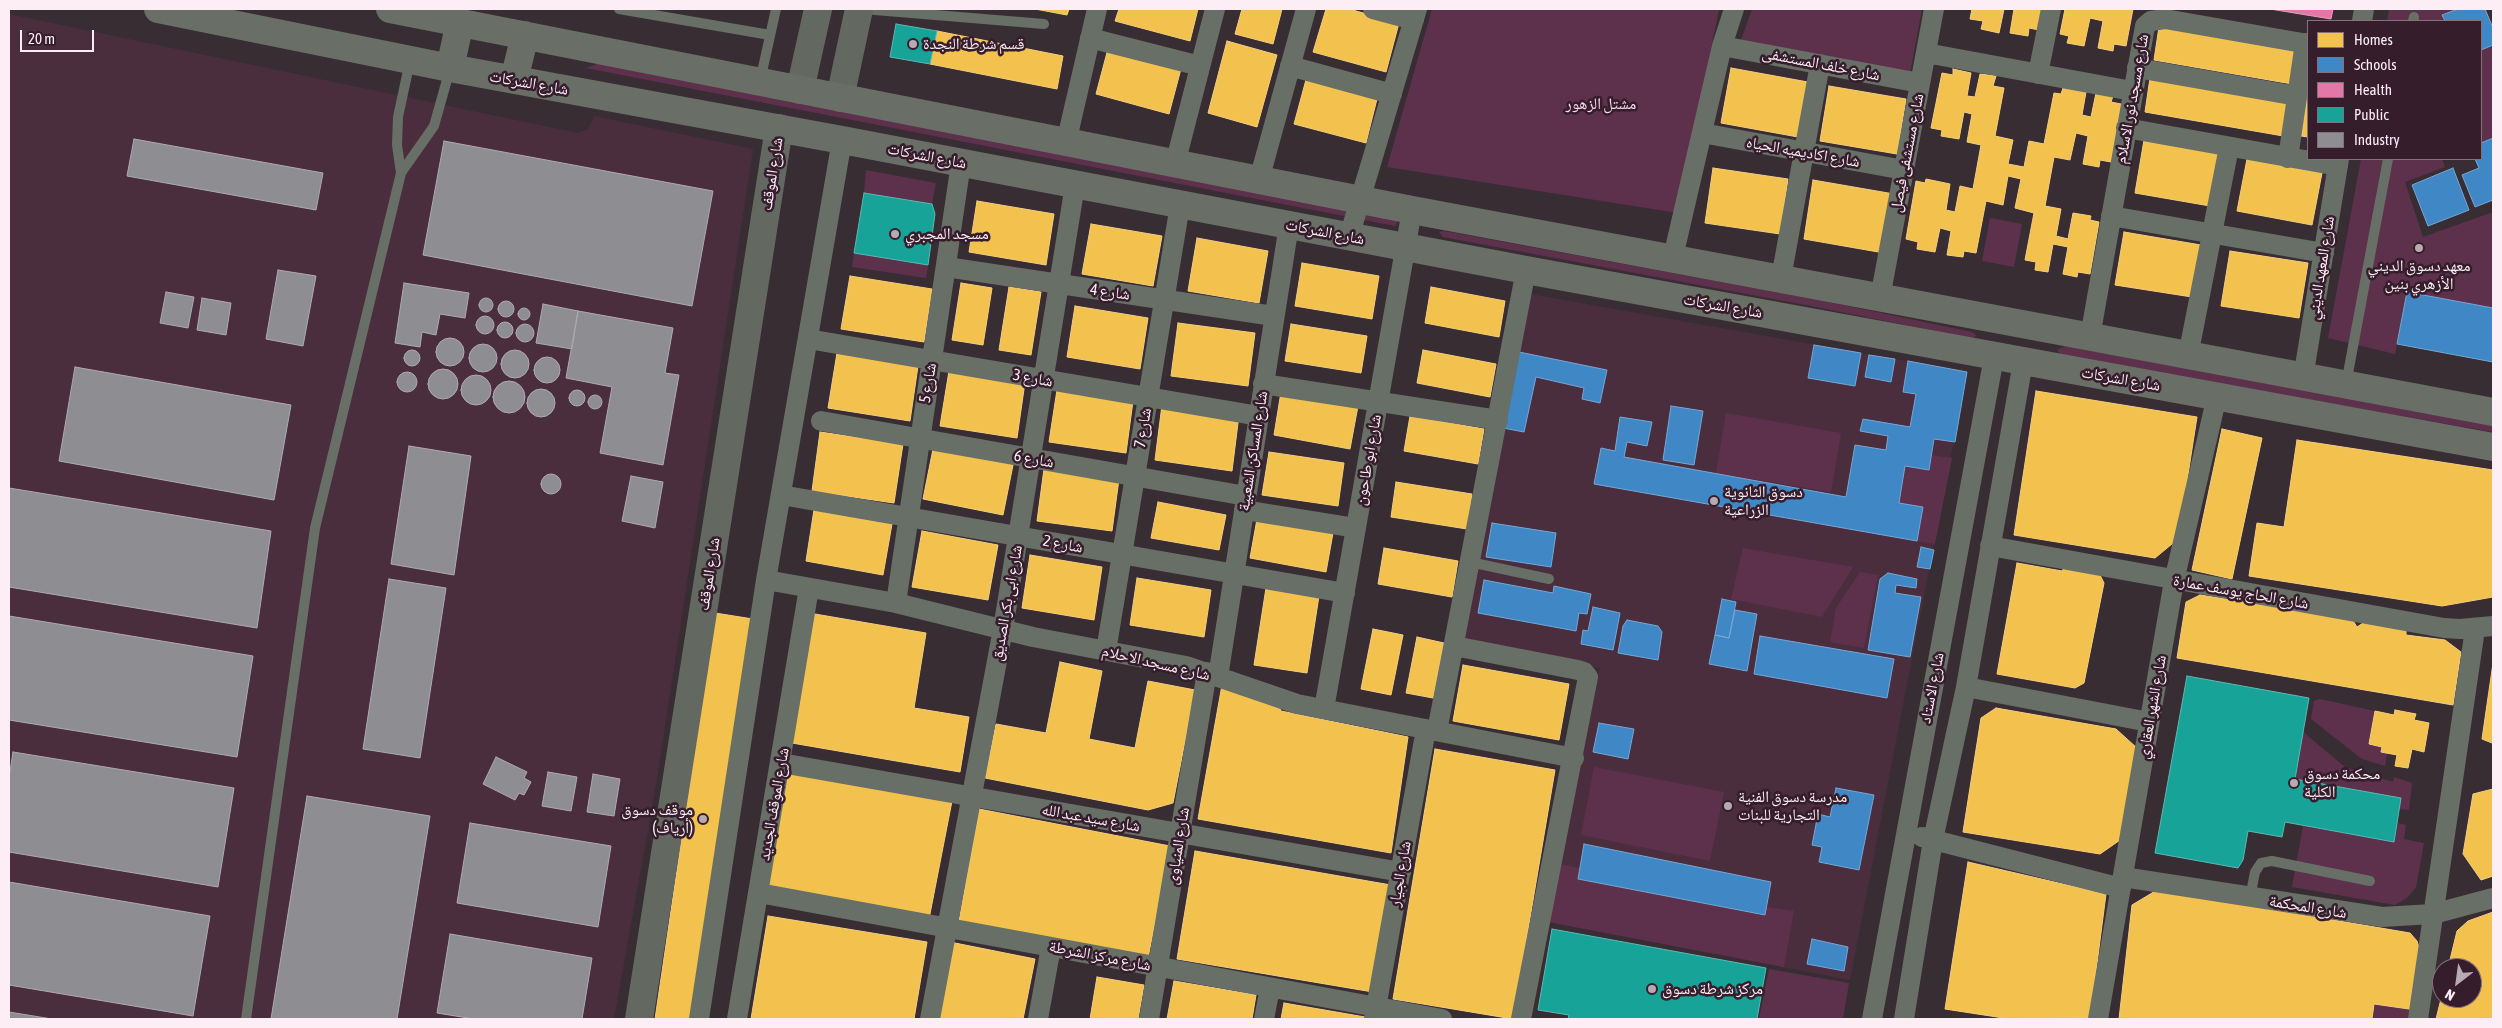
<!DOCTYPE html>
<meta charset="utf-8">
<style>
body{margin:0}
#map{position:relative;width:2502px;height:1028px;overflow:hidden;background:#392d34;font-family:"Asap Condensed",sans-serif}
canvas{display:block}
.frame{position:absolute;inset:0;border:10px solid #fdedf5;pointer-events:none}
.legend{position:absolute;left:2307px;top:20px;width:175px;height:140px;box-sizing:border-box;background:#351d2b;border:1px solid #85707c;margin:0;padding:6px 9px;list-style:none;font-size:15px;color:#fdedf5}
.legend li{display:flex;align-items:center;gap:10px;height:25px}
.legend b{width:25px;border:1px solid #85707c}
.north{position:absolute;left:2432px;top:958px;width:50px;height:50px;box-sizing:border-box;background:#351d2b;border:1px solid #85707c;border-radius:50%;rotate:210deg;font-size:14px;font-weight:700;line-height:20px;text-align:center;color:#fdedf5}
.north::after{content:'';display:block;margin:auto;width:18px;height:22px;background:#b8aab1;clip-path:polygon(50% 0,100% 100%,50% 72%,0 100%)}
.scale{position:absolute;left:20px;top:30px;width:74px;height:22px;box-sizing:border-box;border:2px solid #fdedf5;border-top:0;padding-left:6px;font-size:15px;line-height:18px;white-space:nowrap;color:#fdedf5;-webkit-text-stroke:4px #351d2b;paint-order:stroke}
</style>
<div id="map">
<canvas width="2502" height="1028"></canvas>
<div class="frame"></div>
<ul class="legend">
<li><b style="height:14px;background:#f2c14e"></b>Homes</li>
<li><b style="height:14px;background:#3f88c5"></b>Schools</li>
<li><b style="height:14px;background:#e377a8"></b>Health</li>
<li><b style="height:14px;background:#17a398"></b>Public</li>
<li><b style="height:14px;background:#8d8d92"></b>Industry</li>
</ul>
<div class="north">N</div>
<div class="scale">20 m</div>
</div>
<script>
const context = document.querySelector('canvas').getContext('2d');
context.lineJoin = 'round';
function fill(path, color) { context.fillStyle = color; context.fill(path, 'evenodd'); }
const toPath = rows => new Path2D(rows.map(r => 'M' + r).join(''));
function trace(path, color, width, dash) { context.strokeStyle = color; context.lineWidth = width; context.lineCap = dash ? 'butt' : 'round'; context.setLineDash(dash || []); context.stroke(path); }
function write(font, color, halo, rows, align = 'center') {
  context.font = font + ' "Asap Condensed","Noto Naskh Arabic",sans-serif'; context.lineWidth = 5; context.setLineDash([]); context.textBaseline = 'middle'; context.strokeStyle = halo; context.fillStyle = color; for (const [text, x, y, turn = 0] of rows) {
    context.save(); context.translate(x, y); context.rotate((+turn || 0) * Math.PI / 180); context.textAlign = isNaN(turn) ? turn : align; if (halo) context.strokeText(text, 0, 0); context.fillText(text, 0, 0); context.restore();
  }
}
fill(toPath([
 [9,14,578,133,588,129,594,116,753,149,657,779,614,1019,9,1019],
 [1525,293,1967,372,1850,980,1548,922,1600,668,1458,640]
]), '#4a2e3e');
fill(toPath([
 [1432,9,1719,9,1678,213,1387,167],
 [1752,9,1922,9,1910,73,1741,40],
 [2389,9,2458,9,2442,15,2445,21,2387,21],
 [2493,45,2493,138,2481,143,2481,50],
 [600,63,1399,219,1395,226,586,68],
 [2361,159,2442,159,2445,167,2405,182,2423,237,2493,212,2493,308,2407,292,2395,354,2328,338],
 [866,170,936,183,932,204,864,193],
 [1990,218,2022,224,2014,267,1982,261],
 [1444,231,1819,300,1972,332,1977,336,1971,338,1811,306,1443,237,1439,232],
 [854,253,928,265,926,278,852,267],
 [2065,346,2493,425,2493,432,2063,357,2057,350],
 [1726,413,1841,433,1831,492,1716,473],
 [1931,455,1952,458,1935,544,1917,541,1923,507,1899,503,1905,466,1928,470],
 [1743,548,1853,567,1822,617,1731,599],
 [1860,572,1878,575,1864,648,1830,642,1836,608],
 [2320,699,2375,711,2369,744,2382,747,2381,752,2387,753,2385,766,2362,759,2311,719,2314,701],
 [2303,732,2345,767,2393,782,2394,777,2412,783,2409,810,2399,809,2401,798,2295,779],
 [1594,767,1724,792,1710,861,1581,835],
 [2398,823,2406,825,2404,839,2424,843,2416,887,2407,898,2395,905,2292,887,2303,826,2394,842],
 [1558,864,1580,868,1578,879,1794,911,1784,967,1548,922],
 [1769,969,1849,983,1843,1019,1759,1019],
 [2374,1004,2416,1010,2415,1019,2372,1019]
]), '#5d314c');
const homes = toPath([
 [1035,9,1069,9,1067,15,1035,9],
 [1119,9,1198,9,1190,41,1115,21,1119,9],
 [1242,9,1282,9,1273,44,1235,34,1242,9],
 [1326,9,1349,9,1399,23,1386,72,1313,52,1326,9],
 [1972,9,2004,9,1999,33,1981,29,1983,21,1970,19,1972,9],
 [2014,9,2044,9,2039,30,2029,28,2028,36,2010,33,2014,9],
 [2065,9,2133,9,2126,46,2114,44,2113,51,2098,48,2103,21,2090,18,2084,46,2067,43,2069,36,2060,34,2065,9],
 [2159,27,2304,53,2298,85,2154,60,2159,27],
 [937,31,1063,56,1057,89,930,64,937,31],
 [1227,41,1277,55,1257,127,1208,113,1227,41],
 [1109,45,1182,65,1169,114,1096,94,1109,45],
 [1731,68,1808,82,1798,137,1721,123,1731,68],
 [1953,69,1971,73,1967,96,1975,97,1980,74,1996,76,1993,86,2004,88,1995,136,2013,140,2008,164,2024,167,2029,141,2044,144,2054,93,2061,94,2063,88,2086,92,2082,115,2091,117,2096,93,2113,96,2111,102,2121,104,2111,162,2100,160,2099,167,2083,164,2088,136,2076,133,2070,160,2054,157,2045,206,2061,209,2056,236,2068,239,2073,213,2091,216,2090,220,2099,222,2090,274,2078,272,2077,277,2063,274,2068,247,2053,244,2048,272,2035,270,2036,262,2025,260,2034,213,2015,208,2021,179,2008,176,2003,205,1986,201,1976,253,1964,251,1963,257,1947,255,1951,231,1940,228,1935,252,1917,249,1918,242,1906,239,1916,181,1925,183,1926,179,1950,184,1946,210,1955,212,1960,186,1973,189,1981,145,1967,142,1972,114,1964,112,1959,139,1941,136,1942,130,1931,128,1942,73,1953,75,1953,69],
 [1307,76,1378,95,1366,143,1294,124,1307,76],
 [2150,78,2295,103,2289,137,2145,112,2150,78],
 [1829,86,1906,99,1897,154,1820,141,1829,86],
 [2308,92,2308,137,2301,136,2308,92],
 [2144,140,2219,153,2210,206,2135,193,2144,140],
 [2247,159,2322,173,2312,225,2237,211,2247,159],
 [1713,168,1788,179,1780,234,1705,223,1713,168],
 [1813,180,1894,194,1884,253,1804,239,1813,180],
 [977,201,1054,214,1046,265,969,252,977,201],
 [1091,224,1162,236,1153,286,1082,274,1091,224],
 [2124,232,2201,245,2192,297,2115,285,2124,232],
 [1197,238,1268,251,1259,303,1188,291,1197,238],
 [2230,251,2308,263,2299,318,2221,306,2230,251],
 [1302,263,1379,276,1372,319,1295,306,1302,263],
 [850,276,932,289,924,342,841,329,850,276],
 [961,283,992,288,983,345,952,340,961,283],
 [1009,287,1041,292,1031,355,999,350,1009,287],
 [1431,287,1505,301,1499,337,1425,323,1431,287],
 [1075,306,1148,318,1140,369,1067,357,1075,306],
 [1178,323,1255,333,1248,386,1171,376,1178,323],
 [1291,324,1367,336,1361,373,1285,361,1291,324],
 [1423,350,1496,364,1490,397,1417,383,1423,350],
 [837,353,918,366,910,421,828,408,837,353],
 [949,371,1025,382,1017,438,940,426,949,371],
 [1057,390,1133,401,1126,453,1049,442,1057,390],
 [2036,391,2197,417,2178,539,2155,558,2014,535,2036,391],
 [1281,392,1358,406,1350,449,1274,435,1281,392],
 [1162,405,1239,415,1232,471,1155,460,1162,405],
 [1410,416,1484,429,1478,464,1404,451,1410,416],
 [2222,429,2262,438,2232,579,2192,570,2222,429],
 [820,432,903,444,894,503,812,491,820,432],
 [2297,440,2493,470,2493,597,2442,606,2249,576,2257,523,2284,527,2297,440],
 [933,449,1013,465,1003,515,923,499,933,449],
 [1269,452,1344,463,1338,506,1262,495,1269,452],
 [1044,469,1119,479,1112,531,1037,521,1044,469],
 [1396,482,1472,494,1467,529,1391,517,1396,482],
 [1158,502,1226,515,1219,550,1151,538,1158,502],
 [814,510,892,524,883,575,806,561,814,510],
 [1257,519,1333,533,1326,572,1250,558,1257,519],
 [922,531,998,545,988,600,912,587,922,531],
 [1384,548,1458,561,1452,597,1378,584,1384,548],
 [1030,555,1102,567,1094,620,1022,608,1030,555],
 [2017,563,2062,571,2067,563,2097,569,2104,583,2084,683,2075,688,1997,674,2017,563],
 [1137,578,1211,590,1204,637,1130,625,1137,578],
 [1266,588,1319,596,1307,673,1254,665,1266,588],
 [2200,595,2352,619,2357,627,2363,623,2406,630,2406,635,2445,640,2461,652,2453,705,2177,658,2186,602,2200,595],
 [715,613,753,619,691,1019,655,1019,715,613],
 [809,613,926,633,914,708,969,717,960,772,792,743,809,613],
 [1373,629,1403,635,1391,695,1361,689,1373,629],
 [1417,637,1444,643,1433,698,1406,693,1417,637],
 [1060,662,1102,671,1089,739,1135,748,1148,681,1195,690,1173,803,1148,810,985,778,996,724,1046,733,1060,662],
 [2493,663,2493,742,2492,743,2482,739,2493,663],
 [1463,665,1569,684,1559,740,1453,721,1463,665],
 [1222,685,1277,702,1281,711,1408,737,1391,853,1198,819,1222,685],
 [1996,708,2116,729,2137,748,2123,838,2100,854,1963,832,1981,718,1996,708],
 [2395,710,2416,714,2414,720,2429,723,2424,752,2412,749,2408,768,2395,766,2397,755,2381,752,2382,747,2369,744,2375,711,2394,715,2395,710],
 [1435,749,1555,770,1513,1019,1393,999,1435,749],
 [789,771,952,801,929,919,766,889,789,771],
 [2493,789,2493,876,2481,880,2463,854,2473,794,2493,789],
 [979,809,1170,846,1148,958,959,921,979,809],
 [1195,851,1391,885,1373,992,1177,959,1195,851],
 [1968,862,2106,894,2090,1018,2010,1019,1945,1009,1968,862],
 [2157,890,2410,933,2417,941,2422,957,2416,1010,2374,1004,2372,1019,2119,1019,2132,905,2157,890],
 [2493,912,2493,1019,2436,1019,2442,995,2442,998,2472,998,2472,968,2448,968,2457,931,2468,921,2493,912],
 [768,916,927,942,914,1019,751,1019,768,916],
 [950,942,1035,959,1023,1019,935,1019,950,942],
 [1097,977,1144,985,1138,1019,1090,1019,1097,977],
 [1174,981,1256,995,1252,1019,1167,1019,1174,981],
 [1284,1003,1365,1017,1365,1019,1281,1019,1284,1003]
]);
fill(homes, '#f2c14e');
trace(homes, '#f5ce80', 1);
const schools = toPath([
 [2458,9,2485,9,2493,28,2493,45,2481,50,2481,21,2445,21,2442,15,2458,9],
 [2493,138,2493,200,2475,207,2462,175,2479,168,2475,159,2481,159,2481,143,2493,138],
 [2453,168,2469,210,2428,226,2412,185,2453,168],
 [2407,292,2493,308,2493,362,2397,344,2407,292],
 [1814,345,1861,353,1855,386,1808,378,1814,345],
 [1519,352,1607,370,1600,403,1582,399,1584,388,1536,377,1524,432,1503,428,1519,352],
 [1869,355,1895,359,1891,382,1865,377,1869,355],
 [1908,361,1967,372,1955,442,1934,439,1929,470,1905,466,1899,503,1923,507,1917,541,1594,484,1601,448,1615,451,1620,417,1652,422,1647,446,1627,442,1624,457,1846,497,1855,445,1886,450,1888,436,1860,431,1863,419,1910,427,1916,394,1903,392,1908,361],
 [1671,406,1703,411,1694,465,1663,460,1671,406],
 [1492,523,1556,533,1551,567,1486,557,1492,523],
 [1921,547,1934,550,1930,569,1917,567,1921,547],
 [1888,573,1917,579,1916,588,1896,585,1895,593,1921,597,1910,657,1868,650,1880,579,1888,573],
 [1484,580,1553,593,1554,586,1591,594,1587,614,1579,613,1576,631,1478,613,1484,580],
 [1722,599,1736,602,1729,638,1715,635,1722,599],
 [1593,607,1620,613,1613,650,1581,644,1583,630,1588,631,1593,607],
 [1735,610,1757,614,1747,671,1709,664,1715,635,1729,638,1735,610],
 [1627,620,1658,626,1662,632,1658,660,1618,653,1623,626,1627,620],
 [1760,636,1894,659,1887,698,1754,674,1760,636],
 [1599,723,1634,729,1628,759,1593,752,1599,723],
 [1836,788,1874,795,1859,870,1819,862,1822,847,1812,845,1818,814,1830,817,1836,788],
 [1584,844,1771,882,1765,915,1578,879,1584,844],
 [1812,939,1848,947,1844,971,1807,964,1812,939]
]);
fill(schools, '#3f88c5');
trace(schools, '#78a6d3', 1);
const health = toPath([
 [2270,9,2333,9,2331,19,2270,9]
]);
fill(health, '#e377a8');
trace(health, '#eb9abf', 1);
const public = toPath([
 [896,24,937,31,930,64,890,57,896,24],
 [864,193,932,204,935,214,928,265,854,253,864,193],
 [2187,676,2309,698,2295,779,2401,798,2394,842,2285,822,2282,837,2248,831,2243,860,2238,868,2155,853,2187,676],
 [1552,929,1766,968,1757,1019,1568,1019,1569,1015,1538,1010,1552,929]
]);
fill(public, '#17a398');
trace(public, '#5cb9b4', 1);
const industry = toPath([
 [134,139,323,173,316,210,127,176,134,139],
 [444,141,713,191,692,306,423,255,444,141],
 [278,270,316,276,303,346,266,339,278,270],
 [404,283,469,293,465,318,440,314,436,335,422,332,420,347,395,343,404,283],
 [166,292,194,297,188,328,160,323,166,292],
 '479 305a7 7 0 1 1 14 0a7 7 0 1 1-14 0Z',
 [202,298,231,303,226,335,197,330,202,298],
 '498 309a8 8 0 1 1 16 0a8 8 0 1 1-16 0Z',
 [543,304,578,311,572,349,536,343,543,304],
 '518 314a6 6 0 1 1 12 0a6 6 0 1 1-12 0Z',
 [578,311,673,328,665,373,679,375,663,465,600,453,612,387,566,378,578,311],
 '476 325a9 9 0 1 1 18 0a9 9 0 1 1-18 0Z',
 '497 330a8 8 0 1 1 16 0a8 8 0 1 1-16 0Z',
 '516 333a9 9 0 1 1 18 0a9 9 0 1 1-18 0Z',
 '436 352a14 14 0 1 1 28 0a14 14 0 1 1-28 0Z',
 '469 358a14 14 0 1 1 28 0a14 14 0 1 1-28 0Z',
 '404 358a8 8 0 1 1 16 0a8 8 0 1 1-16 0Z',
 '501 364a14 14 0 1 1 28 0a14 14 0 1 1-28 0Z',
 '534 370a13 13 0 1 1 26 0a13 13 0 1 1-26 0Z',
 [75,367,291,405,274,500,59,461,75,367],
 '428 384a15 15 0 1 1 30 0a15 15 0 1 1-30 0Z',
 '397 382a10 10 0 1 1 20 0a10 10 0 1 1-20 0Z',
 '461 390a15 15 0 1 1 30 0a15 15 0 1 1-30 0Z',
 '493 397a16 16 0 1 1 32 0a16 16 0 1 1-32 0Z',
 '527 403a14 14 0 1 1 28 0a14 14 0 1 1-28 0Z',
 '569 398a8 8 0 1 1 16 0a8 8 0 1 1-16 0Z',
 '588 402a7 7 0 1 1 14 0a7 7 0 1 1-14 0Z',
 [409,446,471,456,454,575,391,564,409,446],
 '541 484a10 10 0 1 1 20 0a10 10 0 1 1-20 0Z',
 [631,476,663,482,655,528,622,521,631,476],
 [9,488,271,531,257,628,9,587,9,488],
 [389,579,446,588,420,758,363,749,389,579],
 [9,616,253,656,237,757,9,720,9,616],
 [13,752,234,788,218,887,9,852,9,778,13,752],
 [496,757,527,772,524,778,531,782,524,795,519,793,515,800,483,784,496,757],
 [548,772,577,777,571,811,542,806,548,772],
 [593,774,620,779,614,816,587,812,593,774],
 [307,796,430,816,397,1019,271,1019,307,796],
 [470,823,611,846,598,927,457,903,470,823],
 [9,882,210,916,193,1016,9,985,9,882],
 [450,934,592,958,582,1019,474,1019,437,1013,450,934],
 [9,1012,52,1019,9,1019,9,1012]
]);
fill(industry, '#8d8d92');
trace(industry, '#afaab0', 1);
trace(toPath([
 [619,9,770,35],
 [863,9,1044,24],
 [2413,21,2414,17],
 [760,81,776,9],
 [401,173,434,126,450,69],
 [2346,384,2388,159],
 [1470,562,1549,579],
 [2250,898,2255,872,2261,863,2272,861,2370,881],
 [246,1019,315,528,401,173,397,145,398,117,410,61]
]), '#676f66', 10);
trace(toPath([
 [1373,9,1414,20],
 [2362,21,2364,9],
 [1090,38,1200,66],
 [1722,46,1920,83],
 [1926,53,2132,91],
 [1290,66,1392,94],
 [2137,68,2297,96],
 [2038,74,2051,9],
 [2126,128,2338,166],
 [1702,133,1904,170],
 [1066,143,1097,9],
 [2288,158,2305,43],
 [1175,164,1215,9],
 [1259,180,1306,9],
 [2111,216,2324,253],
 [1349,237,1417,9],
 [1673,257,1722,46,1734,9],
 [946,267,1274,316],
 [1781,278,1820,64],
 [1880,298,1934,9],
 [2090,337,2145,26,2151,21,2165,19,2308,44],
 [808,339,1259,416],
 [2188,356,2229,147],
 [2303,378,2339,159],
 [1263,384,1498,420],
 [821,421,1246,496],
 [781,495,1345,593],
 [1244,510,1356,528],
 [1990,546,2444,628,2460,629,2493,626],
 [766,580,896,603,1033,637,1186,666,1297,704,1574,758],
 [896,603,961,163],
 [1454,646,1578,670,1584,672,1588,677,1521,1019],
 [1106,651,1180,205],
 [1218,677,1289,225],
 [1966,687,2149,722],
 [1324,709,1412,210],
 [1437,731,1526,270],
 [781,763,1401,872],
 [1922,837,2121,888],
 [2123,877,2382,917,2433,914,2493,898],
 [759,893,1442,1019],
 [699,1019,766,580,842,140],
 [737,1019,809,588],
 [930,1019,1003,629,1075,185],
 [1038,1019,1051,947],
 [1149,1019,1207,672],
 [1264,1019,1270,988],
 [1374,1019,1426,729],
 [1872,1019,1994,357],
 [1904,1019,1933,840,1966,687,2023,362],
 [2098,1019,2174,581,2217,396],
 [2418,1019,2475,629]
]), '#676f66', 20);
trace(toPath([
 [800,90,818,9],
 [840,98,859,9],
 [639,1019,779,128]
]), '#636861', 28);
trace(toPath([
 [158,9,450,68,842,140,1526,270,2493,447],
 [390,9,1412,210,2493,412],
 [450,68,460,22],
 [514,80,525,35]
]), '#696f67', 28);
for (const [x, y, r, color] of [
 [913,44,5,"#b8aab1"],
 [895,234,5,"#b8aab1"],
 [2419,248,5,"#b8aab1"],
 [1714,501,5,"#b8aab1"],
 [2294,783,5,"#b8aab1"],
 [1728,806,5,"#b8aab1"],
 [703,819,5,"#b8aab1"],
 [1652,989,5,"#b8aab1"]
]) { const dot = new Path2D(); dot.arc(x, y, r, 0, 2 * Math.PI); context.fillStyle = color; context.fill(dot); trace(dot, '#351d2b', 2); }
write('16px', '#fdedf5', '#351d2b', [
 ["قسم شرطة النجدة",923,44],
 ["مسجد المجبري",905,234],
 ["معهد دسوق الديني",2419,266,"center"],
 ["الأزهري بنين",2419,284,"center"],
 ["دسوق الثانوية",1724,492],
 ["الزراعية",1724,510],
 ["محكمة دسوق",2304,774],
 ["الكلية",2304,792],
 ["مدرسة دسوق الفنية",1738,797],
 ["التجارية للبنات",1738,815],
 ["موقف دسوق",693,810,"right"],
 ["(أرياف)",693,828,"right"],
 ["مركز شرطة دسوق",1662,989]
], 'left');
write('16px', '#fdedf5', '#351d2b', [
 ["شارع خلف المستشفى",1821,64,11],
 ["شارع الشركات",529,83,10],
 ["شارع مسجد نور الاسلام",2132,99,-80],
 ["شارع اكاديميه الحياه",1803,152,10],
 ["شارع مستشفى فيصل",1907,153,-79],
 ["شارع الشركات",927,156,11],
 ["شارع الموقف",772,174,-81],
 ["شارع الشركات",1325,232,11],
 ["شارع المعهد الديني",2321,268,-81],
 ["شارع 4",1110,292,8],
 ["شارع الشركات",1723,306,10],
 ["شارع 3",1033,378,10],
 ["شارع الشركات",2121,379,10],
 ["شارع 5",928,383,-81],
 ["شارع 7",1143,428,-81],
 ["شارع المساكن الشعبية",1253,451,-81],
 ["شارع 6",1034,459,10],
 ["شارع ابو طاحون",1368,460,-80],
 ["شارع 2",1063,544,10],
 ["شارع الموقف",709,574,-81],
 ["شارع الحاج يوسف عمارة",2241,592,10],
 ["شارع ابى بكر الصديق",1007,603,-80],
 ["شارع مسجد الاحلام",1156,663,13],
 ["شارع الاستاد",1932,688,-79],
 ["شارع الشهر العقاري",2152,707,-80],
 ["شارع الموقف الجديد",774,804,-80],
 ["شارع سيد عبد الله",1091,818,10],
 ["شارع المنياوى",1178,846,-81],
 ["شارع الجيار",1400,874,-80],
 ["شارع المحكمة",2308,907,9],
 ["شارع مركز الشرطة",1100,956,11]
]);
write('16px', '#fcd9ec', '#351d2b', [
 ["مشتل الزهور",1601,104]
]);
</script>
